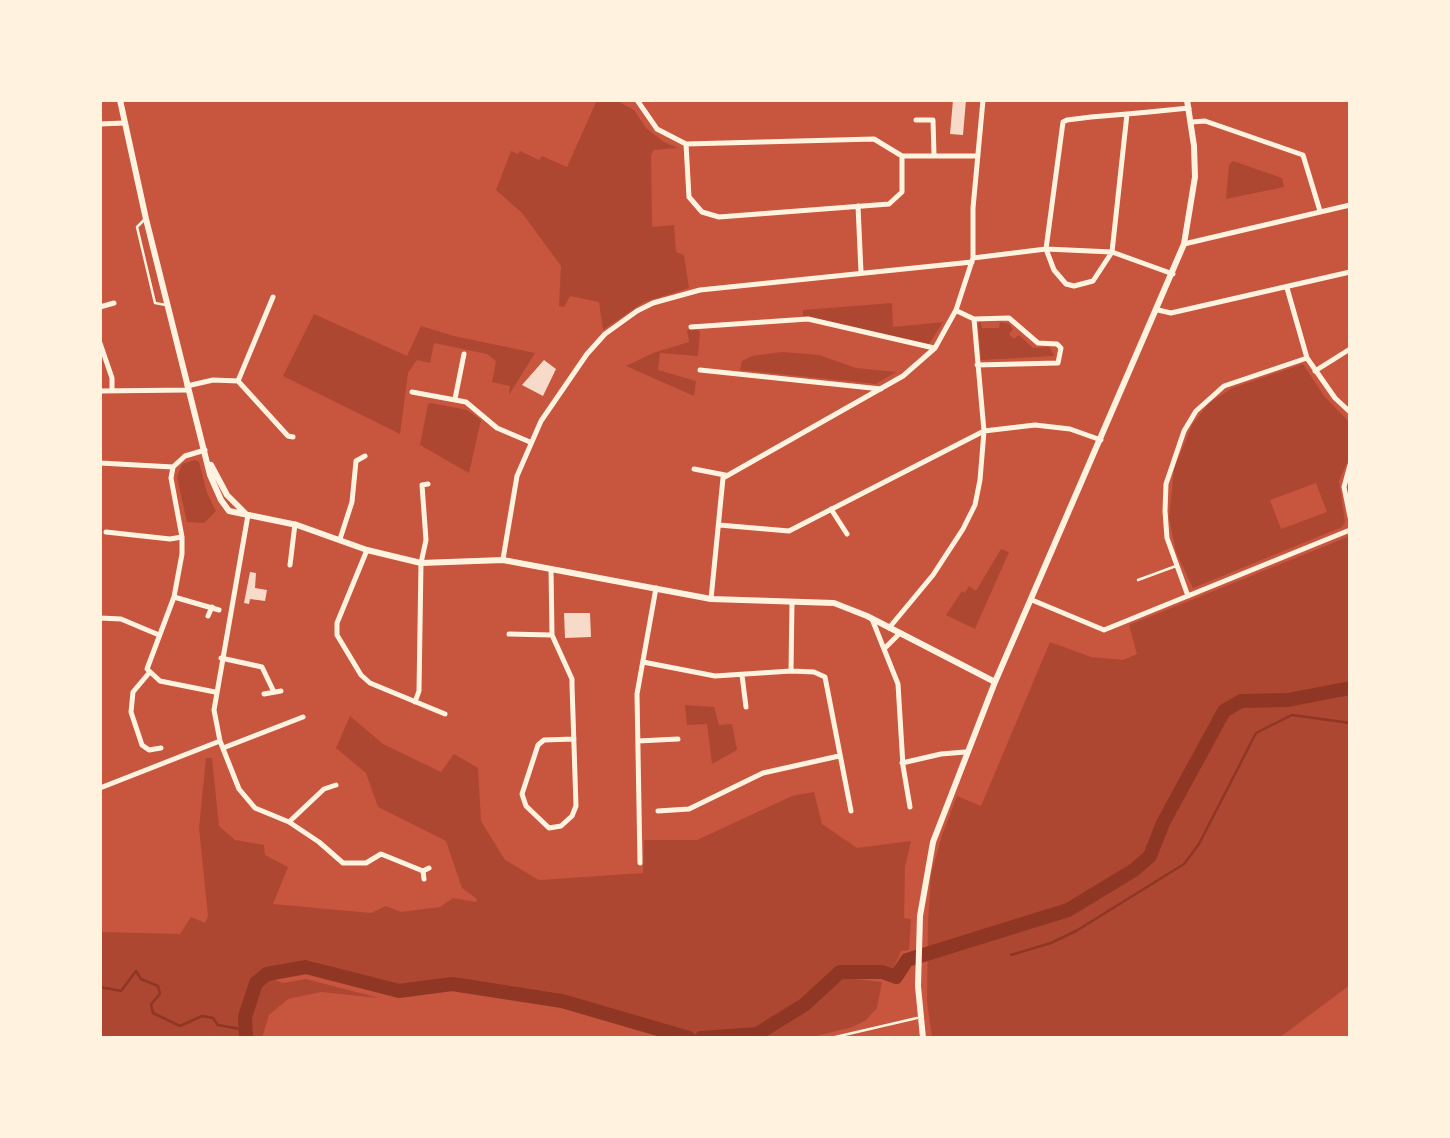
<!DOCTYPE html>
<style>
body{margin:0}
#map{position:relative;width:1450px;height:1138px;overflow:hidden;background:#c8553d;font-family:"Archivo Narrow",sans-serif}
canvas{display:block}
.frame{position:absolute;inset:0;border:102px solid #fff3e0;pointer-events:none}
</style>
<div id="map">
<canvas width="1450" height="1138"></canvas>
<div class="frame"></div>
</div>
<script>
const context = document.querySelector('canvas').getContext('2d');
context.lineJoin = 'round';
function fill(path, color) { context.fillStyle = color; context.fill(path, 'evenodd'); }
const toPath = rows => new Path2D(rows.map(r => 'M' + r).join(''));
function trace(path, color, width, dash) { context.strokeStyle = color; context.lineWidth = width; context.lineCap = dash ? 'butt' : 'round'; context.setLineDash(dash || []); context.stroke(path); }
fill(toPath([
 [597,100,616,100,634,110,646,128,664,142,678,148,654,150,651,155,652,227,674,225,676,252,684,255,689,288,644,302,603,330,599,302,570,296,564,307,559,306,561,266,522,213,496,190,511,151,518,154,520,151,539,160,542,156,567,167],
 [1233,161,1282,178,1284,187,1226,199,1229,165],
 [892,303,893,327,943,322,929,344,803,316,803,310],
 [314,314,407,356,421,326,454,336,535,353,509,395,510,386,492,382,496,361,487,354,434,343,430,363,417,360,408,373,400,434,283,376],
 [981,322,982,328,999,328,1000,322,1009,324,1013,329,1009,334,1014,339,1019,335,1033,348,1050,347,1054,356,981,360,978,323],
 [696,329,700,332,698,356,660,353,658,370,696,381,694,396,626,366,653,353,689,342,687,330],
 [782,352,819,355,856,368,896,372,876,384,740,370,742,361,752,356],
 [1303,364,1324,396,1350,423,1350,456,1339,481,1345,522,1342,527,1193,588,1176,552,1169,518,1174,469,1192,425,1209,403,1232,388],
 [1316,483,1327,512,1281,529,1270,500],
 [431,403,467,410,481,420,469,473,420,445,428,404],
 [195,460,199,462,207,493,216,511,204,523,187,522,177,477,182,464],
 [1350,536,1350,985,1279,1038,932,1038,927,1001,928,922,931,875,942,835,957,796,981,806,1050,642,1091,657,1123,660,1137,654,1129,625],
 [1001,549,1009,552,975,629,946,615,962,591,965,593,969,586,976,591],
 [685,705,714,707,719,725,732,724,737,750,712,764,707,724,687,725],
 [350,716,383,744,441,772,454,754,478,768,481,821,505,860,539,880,643,873,644,840,697,840,792,796,814,792,822,824,857,848,911,841,905,867,904,918,911,919,909,950,901,951,893,970,847,965,830,973,801,1000,754,1028,689,1034,558,993,451,978,400,985,309,960,279,965,263,975,283,983,306,979,379,998,321,992,288,999,269,1015,262,1038,100,1038,100,932,180,934,191,917,205,923,208,916,199,828,206,758,212,758,219,826,235,840,264,845,265,855,288,867,273,904,371,913,386,906,401,912,440,907,453,898,476,902,477,899,462,888,446,841,378,807,366,773,336,748],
 [837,977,882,982,877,1008,866,1020,853,1027,808,1038,739,1038,760,1036,806,1008]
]), '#ae4732');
trace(toPath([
 [1011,955,1051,943,1076,931,1184,864,1199,844,1256,733,1292,715,1350,723],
 [100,987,121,991,136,971,141,979,158,986,160,994,151,1004,153,1013,180,1026,202,1016,213,1018,218,1025,245,1030]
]), '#8f3625', 2.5);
trace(toPath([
 [246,1038,245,1017,256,983,267,974,306,967,399,991,452,984,562,1001,689,1038],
 [701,1038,757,1034,804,1005,840,972,882,972,896,977,907,960,1068,910,1134,870,1150,856,1163,823,1224,711,1241,701,1288,700,1350,688]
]), '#8f3625', 14);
fill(toPath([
 [953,100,966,100,963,135,950,134],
 [544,360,556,369,543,396,522,385],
 [250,572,256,573,255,588,267,590,265,601,250,599,249,604,244,603],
 [564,613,590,613,591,637,565,638]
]), '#f7dbc8');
trace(toPath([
 [145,219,137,227,155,303,166,305],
 [1138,580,1176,566],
 [831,1038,917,1018]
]), '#fff3e0', 2.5);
trace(toPath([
 [637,100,657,129,686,144,874,139,902,156,978,156],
 [1127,114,1112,252,1093,281,1074,286,1066,284,1054,270,1046,249,1063,122,1067,120,1091,117,1127,114,1149,112,1189,108],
 [916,120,933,120,934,155],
 [1192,122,1205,121,1303,155,1320,211],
 [100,124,124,123],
 [686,144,689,197,702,212,719,217,889,204,902,192,902,156],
 [858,206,861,272],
 [1184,244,1350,205],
 [973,258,1046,249,1112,252,1173,274],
 [1287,288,1307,358,1335,398,1350,412],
 [273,297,238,381,288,436,293,437],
 [100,307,114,303],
 [1158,310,1171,313,1350,272],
 [974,319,1009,318,1038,343,1057,344,1061,348,1058,363,977,365],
 [691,327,808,319,934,348],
 [100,343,112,378,112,391],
 [700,370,881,389],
 [1315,371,1350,349],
 [187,386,213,380,238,381],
 [100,391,188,390],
 [412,392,466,402,497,428,530,442],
 [455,399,464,354],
 [100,463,173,467,185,456,205,450],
 [1350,465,1344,487,1350,517],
 [173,467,171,478,182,537,182,554,174,597,147,669,160,681,215,692],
 [694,469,725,475],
 [831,509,847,534],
 [248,515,214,710,220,741,239,789,255,808,289,822,319,842,343,863,366,863,381,854,423,871],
 [719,525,789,531,984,431,1035,425,1070,429,1101,440],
 [106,532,170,539,182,537],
 [340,539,352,502,356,461,365,456],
 [367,550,337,623,337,635,361,675,370,683,445,714],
 [503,559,517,476,541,421,587,354,605,334,637,311,653,303,700,290,972,262],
 [290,565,295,524],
 [551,569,552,635,572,679,572,685,576,806,572,816,561,826,549,828,526,806,522,794,538,745,544,740,574,739],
 [1188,596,1167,538,1165,511,1166,484,1184,431,1196,411,1224,386,1307,358],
 [174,597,219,610],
 [711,599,723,478,903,376,935,348,956,310,973,258,973,208,983,100],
 [1032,600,1104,630,1350,530],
 [208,616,212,607],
 [100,618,121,619,159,635],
 [872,619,898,684,903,766,910,807],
 [889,628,933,575,963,529,975,505,980,480,984,431,974,319,957,311],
 [509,634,551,635],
 [886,647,900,633],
 [221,658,262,667,273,690],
 [643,662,715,676,791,671,814,672,825,677,851,811],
 [791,671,792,602],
 [149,673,133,692,131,712,142,745,149,750,161,748],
 [742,675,746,707],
 [264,694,281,691],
 [415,702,419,691,421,563,426,540,422,485,428,484],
 [638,741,678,739],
 [223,748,303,717],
 [902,763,941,754,965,752],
 [100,788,220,741],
 [658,811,689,809,763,773,839,756],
 [289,822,324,789,336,785],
 [640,863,637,694,656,588],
 [424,879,423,871,429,868]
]), '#fff3e0', 5);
trace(toPath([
 [120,100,146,219,210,475,221,500,229,511,297,525,367,550,421,563,503,560,711,599,834,603,867,616,995,682],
 [211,465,227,495,247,515],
 [923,1038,918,986,920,916,933,842,995,682,1184,244,1195,177,1194,146,1187,100]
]), '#fff3e0', 6);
</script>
